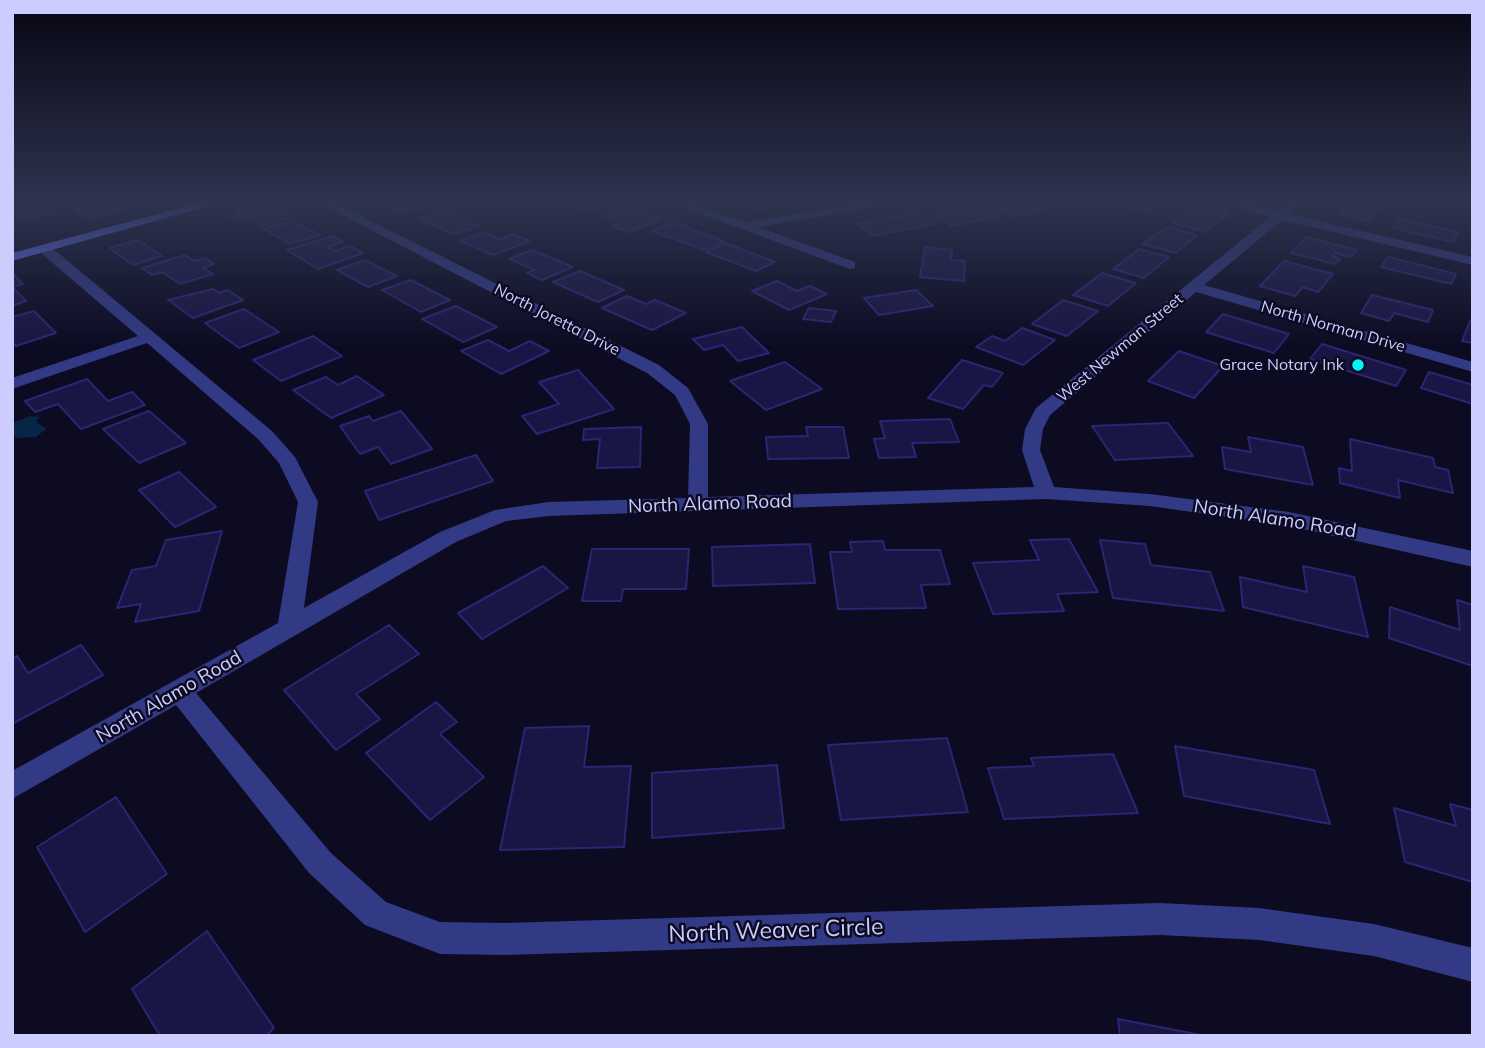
<!DOCTYPE html>
<style>
body{margin:0}
#map{position:relative;width:1485px;height:1048px;overflow:hidden;background:#0c0b22;font-family:Mulish,sans-serif}
canvas{display:block}
.frame{position:absolute;inset:0;border:14px solid #ccf;pointer-events:none}
</style>
<div id="map">
<canvas width="1485" height="1048"></canvas>
<div class="frame"></div>
</div>
<script>
const context = document.querySelector('canvas').getContext('2d');
context.lineJoin = 'round';
function fill(path, color) { context.fillStyle = color; context.fill(path, 'evenodd'); }
const toPath = rows => new Path2D(rows.map(r => 'M' + r).join(''));
function trace(path, color, width, dash) { context.strokeStyle = color; context.lineWidth = width; context.lineCap = dash ? 'butt' : 'round'; context.setLineDash(dash || []); context.stroke(path); }
function write(font, color, halo, rows, align = 'center') {
  context.font = font + ' Mulish,sans-serif'; context.lineWidth = 5; context.setLineDash([]); context.textBaseline = 'middle'; context.strokeStyle = halo; context.fillStyle = color; for (const [text, x, y, turn = 0] of rows) {
    context.save(); context.translate(x, y); context.rotate((+turn || 0) * Math.PI / 180); context.textAlign = isNaN(turn) ? turn : align; if (halo) context.strokeText(text, 0, 0); context.fillText(text, 0, 0); context.restore();
  }
}
fill(toPath([
 [31,416,40,417,36,421,46,429,36,437,17,438,12,434,12,423]
]), '#072545');
const building = toPath([
 [96,202,119,204,126,209,86,218,75,210,96,202],
 [379,202,422,202,428,205,402,213,379,202],
 [565,202,614,202,590,211,565,202],
 [735,202,775,202,777,203,760,210,735,202],
 [1014,202,1050,202,1058,206,1013,216,995,206,1014,202],
 [1131,202,1146,202,1157,205,1148,212,1126,206,1131,202],
 [1349,202,1380,202,1383,203,1368,221,1339,214,1349,202],
 [265,203,290,217,262,226,247,217,235,220,230,217,241,214,236,211,265,203],
 [1197,205,1228,213,1205,232,1173,223,1197,205],
 [979,206,999,216,951,226,933,215,979,206],
 [48,207,54,212,23,220,16,215,48,207],
 [629,208,660,219,629,232,612,226,621,222,606,217,629,208],
 [444,211,479,226,454,234,420,219,444,211],
 [917,213,934,224,873,236,857,224,917,213],
 [1400,219,1459,232,1453,242,1393,228,1400,219],
 [293,221,320,235,290,244,264,229,293,221],
 [673,222,724,241,704,250,652,231,673,222],
 [1167,227,1197,235,1176,253,1142,244,1167,227],
 [484,232,500,239,513,234,530,241,493,255,460,241,484,232],
 [332,236,343,242,328,247,335,251,350,246,363,253,318,269,287,250,332,236],
 [1306,237,1357,250,1350,257,1335,253,1332,256,1340,259,1335,264,1291,253,1306,237],
 [138,240,162,256,133,265,109,248,138,240],
 [726,243,775,262,756,271,706,252,726,243],
 [925,247,952,250,951,260,965,261,964,281,920,277,925,247],
 [1139,249,1169,257,1144,278,1113,269,1139,249],
 [532,250,573,267,542,280,527,273,535,270,509,259,532,250],
 [185,255,194,261,205,258,214,264,203,268,213,274,180,284,162,272,152,275,142,268,185,255],
 [1388,257,1456,274,1451,284,1381,267,1388,257],
 [365,260,397,276,368,287,337,270,365,260],
 [1284,261,1333,274,1318,292,1303,287,1295,296,1260,286,1284,261],
 [580,271,624,290,598,302,553,282,580,271],
 [12,273,23,284,12,287,26,301,12,306,12,273],
 [1102,273,1136,283,1108,306,1073,295,1102,273],
 [411,280,450,300,421,312,382,290,411,280],
 [777,281,797,291,810,286,827,294,789,310,752,291,777,281],
 [213,289,220,293,228,290,243,300,193,318,168,300,213,289],
 [916,290,933,306,879,315,864,298,916,290],
 [1372,295,1433,310,1428,322,1394,313,1389,321,1361,313,1372,295],
 [627,296,646,304,655,300,686,313,652,330,602,308,627,296],
 [1063,300,1098,311,1067,336,1032,324,1063,300],
 [456,306,497,327,463,342,422,319,456,306],
 [809,308,836,311,831,322,803,319,809,308],
 [244,309,279,332,239,348,205,323,244,309],
 [34,311,56,333,16,346,12,342,12,317,34,311],
 [1223,314,1289,334,1274,353,1206,332,1223,314],
 [1470,321,1473,321,1473,343,1462,341,1470,321],
 [742,327,769,353,738,361,723,345,704,350,693,339,742,327],
 [1022,328,1055,340,1023,365,976,347,992,336,1005,341,1022,328],
 [313,336,342,356,281,381,253,360,313,336],
 [488,340,509,351,530,341,549,351,501,374,461,351,488,340],
 [1322,344,1406,370,1396,386,1310,359,1322,344],
 [1179,351,1223,366,1194,398,1148,381,1179,351],
 [962,360,1003,373,992,387,984,385,963,409,928,398,962,360],
 [785,362,822,389,766,410,730,381,785,362],
 [578,370,614,409,537,434,522,416,559,404,539,382,578,370],
 [1429,372,1473,385,1473,404,1421,388,1429,372],
 [357,376,384,395,331,418,293,390,326,377,338,385,357,376],
 [87,379,108,401,132,392,145,405,81,429,58,404,35,412,25,401,87,379],
 [149,411,186,443,139,463,103,429,149,411],
 [401,411,432,449,391,464,378,447,360,454,340,426,369,416,373,421,401,411],
 [950,419,959,442,912,443,916,457,879,458,874,439,885,438,880,421,950,419],
 [1168,423,1193,456,1115,460,1092,426,1168,423],
 [641,427,640,467,597,468,600,439,583,440,584,429,641,427],
 [806,427,843,427,849,458,768,459,766,437,808,436,806,427],
 [1248,437,1303,447,1313,485,1225,469,1222,447,1251,452,1248,437],
 [1350,439,1433,458,1435,467,1448,470,1453,493,1398,480,1400,498,1340,483,1339,468,1352,471,1350,439],
 [476,455,493,481,379,520,365,491,476,455],
 [179,472,216,507,175,527,139,490,179,472],
 [222,531,199,611,135,622,141,604,117,608,132,570,156,566,166,540,222,531],
 [1069,539,1098,592,1057,594,1064,611,993,614,973,563,1039,560,1030,540,1069,539],
 [1100,540,1145,544,1151,565,1210,572,1224,611,1113,598,1100,540],
 [883,541,885,550,940,550,950,584,921,585,926,608,838,609,830,552,852,552,850,542,883,541],
 [810,544,815,583,713,586,712,547,810,544],
 [592,549,689,549,686,589,623,589,621,601,582,601,592,549],
 [543,566,568,588,482,639,458,613,543,566],
 [1303,566,1354,577,1368,637,1243,607,1240,577,1307,592,1303,566],
 [1457,600,1473,605,1473,666,1389,638,1390,607,1460,630,1457,600],
 [389,625,419,654,356,694,380,719,336,750,284,690,389,625],
 [81,645,103,675,12,724,12,659,17,656,28,673,81,645],
 [436,702,457,722,440,734,484,777,430,820,366,753,436,702],
 [589,726,584,767,631,766,624,847,500,850,525,728,589,726],
 [947,738,968,812,841,820,828,745,947,738],
 [1175,746,1314,770,1330,824,1184,796,1175,746],
 [1113,754,1138,813,1004,819,988,768,1034,766,1031,758,1113,754],
 [777,765,784,828,652,838,652,773,777,765],
 [116,797,167,874,85,932,37,847,116,797],
 [1450,804,1473,810,1473,882,1405,862,1394,808,1456,826,1450,804],
 [207,931,274,1028,266,1036,160,1036,132,989,207,931],
 [1118,1019,1206,1036,1120,1036,1118,1019]
]);
fill(building, '#191544');
trace(building, '#2b2573', 2);
fill(toPath([
 [317,202,333,202,659,365,688,388,708,424,708,497,1034,487,1022,450,1025,429,1036,408,1270,217,1217,202,1239,202,1277,211,1288,202,1302,202,1289,214,1473,257,1473,265,1282,220,1204,285,1473,362,1473,372,1196,292,1050,415,1043,429,1040,450,1054,487,1150,494,1289,512,1473,551,1473,567,1289,526,1150,506,1046,499,549,516,506,521,456,542,196,693,331,853,386,902,440,922,505,923,1160,903,1259,908,1374,924,1473,948,1473,982,1374,956,1259,940,1160,935,505,955,440,954,365,925,309,873,176,705,12,799,12,771,278,623,298,502,279,463,258,439,147,343,12,389,12,378,138,336,40,252,40,246,50,246,272,431,295,457,318,502,304,608,440,532,495,510,549,502,688,498,690,424,675,395,647,373,317,202],
 [668,202,686,202,744,222,871,202,901,202,758,227,855,262,855,268,850,269,668,202]
]), '#323985');
fill(toPath([
 [202,202,223,202,12,261,12,253,202,202]
]), '#6372ff');
const sky = context.createLinearGradient(0, 0, 0, 349);
sky.addColorStop(0, '#070613');
sky.addColorStop(0.58, '#2e344f');
sky.addColorStop(1, '#2e344f00');
context.fillStyle = sky;
context.fillRect(0, 0, 1485, 349);
for (const [x, y, r, color] of [
 [1358,365,7,"#00f7f2"]
]) { const dot = new Path2D(); dot.arc(x, y, r, 0, 2 * Math.PI); context.fillStyle = color; context.fill(dot); trace(dot, '#0c0b22', 2.5); }
write('16px', '#ccf', '#0c0b22', [
 ["North Joretta Drive",557,320,27],
 ["North Norman Drive",1333,327,16],
 ["West Newman Street",1120,348,-40]
]);
write('16px', '#ccf', '#0c0b22', [
 ["Grace Notary Ink",1344,365]
], 'right');
write('19px', '#ccf', '#0c0b22', [
 ["North Alamo Road",710,504,-2],
 ["North Alamo Road",1275,519,9],
 ["North Alamo Road",169,697,-30]
]);
write('23px', '#ccf', '#0c0b22', [
 ["North Weaver Circle",776,931,-2]
]);
</script>
